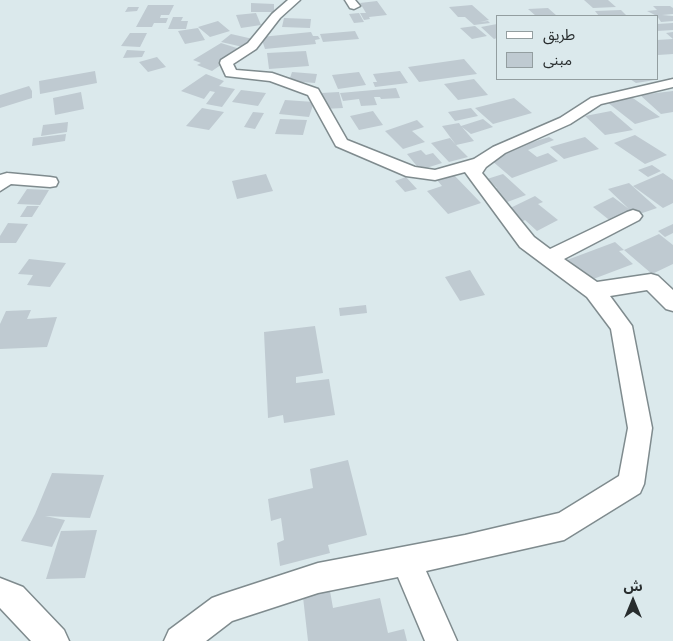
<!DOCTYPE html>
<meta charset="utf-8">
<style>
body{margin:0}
#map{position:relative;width:673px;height:641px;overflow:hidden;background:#dbe9ec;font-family:"IBM Plex Sans","Noto Sans Arabic",sans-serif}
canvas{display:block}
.legend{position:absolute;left:496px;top:15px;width:162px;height:65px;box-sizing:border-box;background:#dbe9ec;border:1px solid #939ea0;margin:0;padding:6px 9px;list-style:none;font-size:15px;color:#282d2e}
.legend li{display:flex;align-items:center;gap:10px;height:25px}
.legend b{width:25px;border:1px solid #939ea0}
.north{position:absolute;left:608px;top:576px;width:50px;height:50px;-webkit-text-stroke:4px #dbe9ec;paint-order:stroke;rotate:0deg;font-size:14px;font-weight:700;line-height:20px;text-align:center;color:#282d2e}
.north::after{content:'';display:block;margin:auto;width:18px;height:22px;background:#282d2e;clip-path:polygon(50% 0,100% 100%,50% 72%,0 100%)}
</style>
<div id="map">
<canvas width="673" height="641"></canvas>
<ul class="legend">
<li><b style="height:6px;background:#fff"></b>طريق</li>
<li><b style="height:14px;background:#bfcad1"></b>مبنى</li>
</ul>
<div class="north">ش</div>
</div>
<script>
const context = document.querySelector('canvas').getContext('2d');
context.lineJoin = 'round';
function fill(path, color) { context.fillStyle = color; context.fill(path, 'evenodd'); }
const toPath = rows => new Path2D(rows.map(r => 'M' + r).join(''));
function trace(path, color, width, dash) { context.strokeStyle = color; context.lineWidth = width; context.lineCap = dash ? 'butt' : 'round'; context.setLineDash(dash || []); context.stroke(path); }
fill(toPath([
 [584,0,608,0,616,7,593,8],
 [377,1,387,15,369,17,370,19,364,20,360,13,366,13,360,3],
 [251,3,274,4,274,12,251,12],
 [148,5,174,5,169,15,161,15,160,18,168,18,166,23,154,23,152,27,136,27],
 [472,5,489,20,480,22,488,21,490,23,474,25,465,17,458,17,449,7],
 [653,6,670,6,673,8,673,14,662,15,673,16,673,21,661,22,657,16,647,11,657,10],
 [128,7,139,7,137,11,125,12],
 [548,8,557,16,536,16,528,9],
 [621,10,627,16,599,16,595,11],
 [256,13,261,25,241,28,236,15],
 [359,13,364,22,354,23,349,14],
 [173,17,183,17,181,21,188,21,186,29,168,29],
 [284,18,311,19,310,28,282,27],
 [218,21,230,31,210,37,198,27],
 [673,23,673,30,657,31,657,24],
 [497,24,497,38,494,39,481,27],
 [475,26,487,36,472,39,460,28],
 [198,28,205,40,185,44,178,31],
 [355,31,359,39,323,42,320,34],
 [311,32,313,36,318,36,320,39,315,40,316,44,265,49,261,37],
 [673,32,673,54,658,55,657,40,673,39,666,33],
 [130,33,147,33,140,47,121,46],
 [231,34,253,39,243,47,221,42],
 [221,43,243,50,212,71,197,65,201,63,193,60],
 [127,50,145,51,142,57,123,58],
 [306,51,309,66,269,69,267,53],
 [157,57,166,67,148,72,139,62],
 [464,59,477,74,419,82,408,67],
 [95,71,97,83,40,94,39,81],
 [400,71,408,83,375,87,373,82,377,82,373,74],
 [292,72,317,74,315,83,289,81],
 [359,72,366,85,338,89,332,75],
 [206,74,224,81,219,86,235,89,222,107,206,104,215,92,210,91,204,99,181,91],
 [474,79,488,95,458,100,444,84],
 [630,79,655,79,655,80,636,83],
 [29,86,32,91,32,98,0,108,0,95],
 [396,88,400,98,381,99,380,97,374,97,377,105,361,106,359,99,343,101,340,93],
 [241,90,266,93,258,106,232,102],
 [673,91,673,112,661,114,640,95],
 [81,92,84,109,55,115,53,98],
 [339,92,343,108,324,109,321,93],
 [630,96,660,117,635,124,607,102],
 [514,98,532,113,493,124,475,108],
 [285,100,314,102,309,117,279,114],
 [202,108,224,112,209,130,186,126],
 [471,108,478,116,455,121,448,112],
 [373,111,383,125,359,130,350,116],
 [611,111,633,130,605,135,585,116],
 [253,112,264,113,255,129,244,127],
 [280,119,307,120,303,135,275,134],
 [483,119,493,127,471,134,462,127,474,141,456,145,442,126,459,123,461,126],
 [417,120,424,127,412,131,425,142,403,149,385,131],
 [68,122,67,132,41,136,43,125],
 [66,134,65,141,32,146,33,138],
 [635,135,667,155,645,164,614,143],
 [549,137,554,140,528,150,537,157,548,153,558,161,512,178,491,160,500,157,496,153],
 [585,137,599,149,564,159,550,147],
 [450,138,456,145,468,157,449,162,431,143],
 [421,150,426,155,433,153,442,163,420,170,407,154],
 [652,165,661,171,648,177,638,170],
 [663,173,673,180,673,203,663,208,633,186],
 [266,174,273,191,237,199,232,181],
 [453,174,481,203,448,214,427,191,442,186,437,180],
 [503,174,526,195,502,204,490,191,497,188,487,179],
 [406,177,417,189,405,192,395,181],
 [629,183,657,208,613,223,593,207,613,197,629,209,608,189],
 [27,189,49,190,40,205,17,204],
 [535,196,543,202,538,204,558,220,537,231,525,220,517,225,502,212],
 [27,206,39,206,32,217,20,217],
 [8,223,28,224,16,243,0,243,0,236],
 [673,224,673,233,665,237,658,231],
 [659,234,673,245,673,264,652,274,624,250],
 [615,242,624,250,619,251,633,264,588,281,567,260],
 [29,259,66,263,50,287,27,285,33,275,18,274],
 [470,270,485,295,460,301,445,277],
 [366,305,367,313,340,316,339,308],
 [31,310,27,319,57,317,47,347,0,349,0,324,6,311],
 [315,326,323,373,296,377,296,383,329,379,335,415,284,423,283,415,268,418,264,332],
 [348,460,367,535,328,545,330,553,280,566,277,543,284,540,281,518,271,521,268,499,313,488,310,469],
 [52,473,104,475,90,518,45,516,65,520,52,547,21,541,35,514],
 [97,530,85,578,46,579,61,531],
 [330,591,333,608,380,598,388,633,404,629,407,641,308,641,303,597]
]), '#bfcad1');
const street = toPath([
 [288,0,300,0,280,18,256,49,233,64,236,70,272,73,318,89,347,140,415,167,435,170,474,159,493,147,560,118,591,98,673,79,673,87,601,104,570,124,505,153,486,167,482,173,534,237,550,249,627,212,633,210,639,212,642,216,639,220,564,259,597,282,651,274,658,276,673,290,673,311,666,309,647,290,610,296,632,326,652,428,644,484,640,493,564,540,426,571,457,641,425,641,398,577,318,593,232,621,206,641,164,641,169,630,212,598,223,594,318,563,465,535,559,513,619,476,628,428,611,329,587,297,520,247,465,172,435,180,406,176,336,146,308,95,270,81,226,76,220,63,221,60,248,43,272,14,288,0],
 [345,0,355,0,360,6,354,9,350,8,345,0],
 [7,173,50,177,56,178,58,182,56,186,50,187,11,184,0,191,0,175,7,173],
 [0,578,23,587,64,630,69,641,31,641,0,608,0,578]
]);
trace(street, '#7f8b8e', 3);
fill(street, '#fff');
</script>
